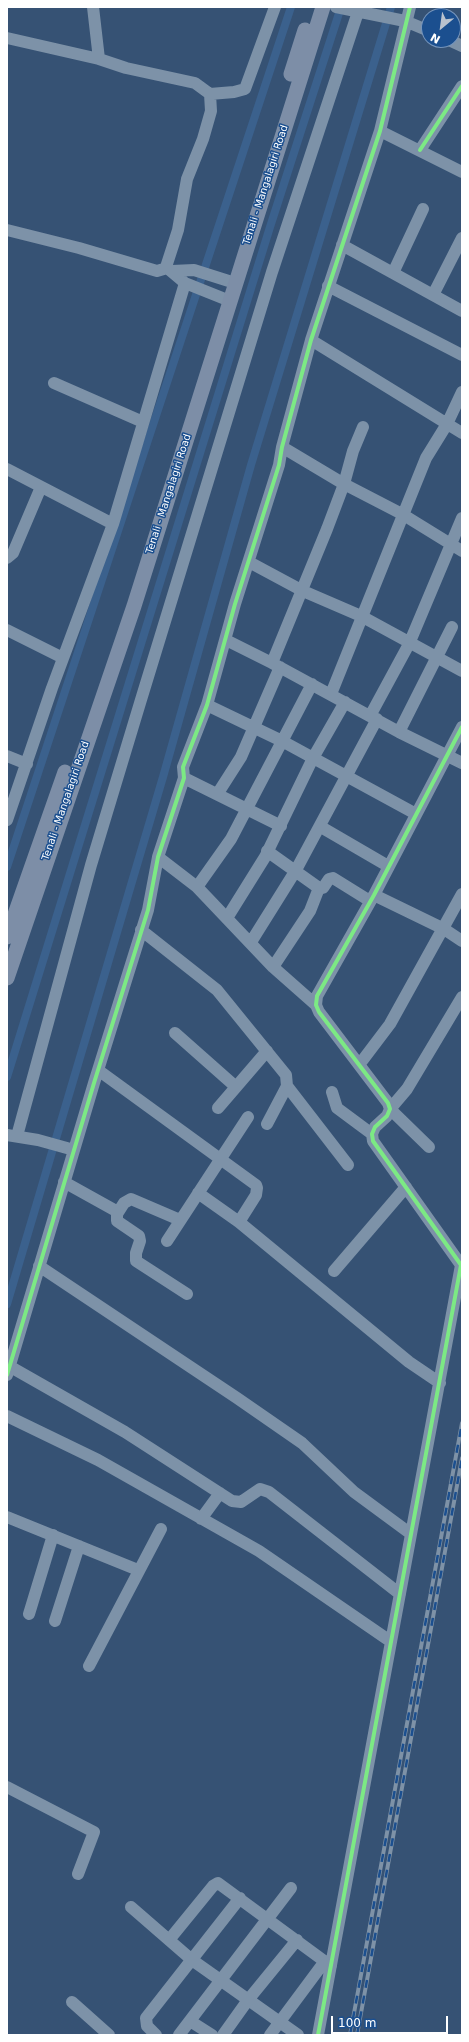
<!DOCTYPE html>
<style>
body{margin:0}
#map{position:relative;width:469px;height:2042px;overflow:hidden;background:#365274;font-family:"DejaVu Sans",sans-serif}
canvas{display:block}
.frame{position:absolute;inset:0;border:8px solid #fff;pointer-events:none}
.north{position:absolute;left:421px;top:8px;width:40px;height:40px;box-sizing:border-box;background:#1b4f8f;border:1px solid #7695bc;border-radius:50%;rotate:209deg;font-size:11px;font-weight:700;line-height:16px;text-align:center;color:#fff}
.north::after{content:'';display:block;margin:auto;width:14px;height:18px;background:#b9c2ce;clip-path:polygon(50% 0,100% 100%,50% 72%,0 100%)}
.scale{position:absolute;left:331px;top:2016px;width:117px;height:18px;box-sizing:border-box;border:2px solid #fff;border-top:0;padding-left:5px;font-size:12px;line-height:14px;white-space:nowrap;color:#fff;-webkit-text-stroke:3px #1b4f8f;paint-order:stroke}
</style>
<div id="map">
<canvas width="469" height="2042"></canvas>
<div class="frame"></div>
<div class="north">N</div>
<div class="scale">100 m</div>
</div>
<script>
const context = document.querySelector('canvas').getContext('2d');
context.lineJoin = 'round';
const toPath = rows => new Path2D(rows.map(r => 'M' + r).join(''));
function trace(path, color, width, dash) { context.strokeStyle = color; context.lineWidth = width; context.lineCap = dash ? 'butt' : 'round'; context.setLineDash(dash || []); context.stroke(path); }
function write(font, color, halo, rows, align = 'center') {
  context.font = font + ' "DejaVu Sans",sans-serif'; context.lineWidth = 3; context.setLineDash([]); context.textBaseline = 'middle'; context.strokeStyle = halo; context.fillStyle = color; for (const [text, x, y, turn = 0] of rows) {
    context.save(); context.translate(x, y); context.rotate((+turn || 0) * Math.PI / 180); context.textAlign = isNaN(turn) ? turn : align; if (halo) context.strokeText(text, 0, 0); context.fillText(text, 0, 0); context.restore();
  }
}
trace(toPath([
 [7,867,291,7],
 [7,1077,270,227,341,7],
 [7,1304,163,777,251,465,391,7]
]), '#3b618d', 8);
trace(toPath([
 [93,7,99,59,126,68,195,83,210,94,211,111,203,139,187,179,178,230,166,267,185,283,230,301],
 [336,7,405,21,429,31],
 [7,38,99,59],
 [449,40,462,46],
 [210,94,234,92,245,89,275,7],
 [380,131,462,172],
 [420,150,462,86],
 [7,230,79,248,157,271,167,268],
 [342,245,462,311],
 [172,271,194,270,235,283],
 [393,273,423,209],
 [328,286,462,355],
 [433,295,462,238],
 [311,340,462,433],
 [54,383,143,422],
 [282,447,344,484,402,514,462,551],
 [7,469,113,524],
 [7,558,13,553,41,487],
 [249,562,303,591,361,616,462,671],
 [7,630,63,658],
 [226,640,272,663,399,732,462,763],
 [272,663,327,529,344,484,353,451,363,427],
 [331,694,426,458,447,424,462,392],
 [207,705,282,741,416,814],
 [370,716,409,644,462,518],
 [399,732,452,627],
 [7,756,27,764],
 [184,778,281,826],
 [218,793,241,757,280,667],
 [7,820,52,688,113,524,185,283],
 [321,827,388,866],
 [267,851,319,888,323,888,329,879,333,878,370,901],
 [158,857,197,887,273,967,316,1005],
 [197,887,231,839,312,684],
 [374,895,444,929,462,941],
 [227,918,265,857,313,758,345,702],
 [141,930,217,990,286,1075,287,1086,267,1124],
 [251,942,296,870,377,719],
 [273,967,310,911,319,888],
 [175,1033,236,1087],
 [359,1065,390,1024,462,894],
 [98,1070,256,1185,257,1188,256,1195,239,1222],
 [287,1086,348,1165],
 [332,1092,337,1108,372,1134],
 [218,1108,267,1051],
 [7,1135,38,1140,74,1150],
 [17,1136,91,865,140,703,272,272,358,12],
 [429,1147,390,1109,407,1089,462,997],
 [64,1182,118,1212],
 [198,1193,239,1222,409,1362,440,1383],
 [180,1220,131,1199,124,1203,117,1214,117,1221,139,1236,140,1241,136,1253,136,1261,187,1294],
 [167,1241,248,1117],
 [39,1266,237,1398,302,1443,354,1492,411,1534],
 [334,1271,406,1187],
 [9,1366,125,1432,232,1501,241,1502,260,1489,269,1492,400,1594],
 [7,1375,94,1083,148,910,158,857,184,778,183,767,207,705,235,604,279,465,282,447,311,340,380,131,410,7],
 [7,1416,98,1460,259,1551,390,1641],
 [7,1517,138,1570],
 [201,1519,220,1493],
 [29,1614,53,1535],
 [55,1621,79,1546],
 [89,1666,161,1529],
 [7,1787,94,1832,78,1874],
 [131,1907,192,1960,298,2035],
 [169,1940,213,1886,218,1883,331,1966],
 [72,2002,109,2035],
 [190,2021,212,2035],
 [156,2035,147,2026,146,2018,240,1898],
 [179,2035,291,1888],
 [223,2035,248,2000,297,1940],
 [270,2035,325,1961],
 [318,2035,461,1265,373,1141,372,1134,375,1127,387,1116,390,1109,388,1103,319,1012,316,1005,317,996,374,895,462,727]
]), '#7d92a8', 12);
trace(toPath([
 [291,74,305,30],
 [7,937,65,772],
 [7,978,134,606,323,7]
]), '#7d8ea7', 15);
const rail = toPath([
 [350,2035,462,1423],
 [357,2035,462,1458]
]);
trace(rail, '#7e92a7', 4);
trace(rail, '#1b4f8f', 2.5, [8]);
trace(toPath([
 [420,150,462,86],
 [7,1375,94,1083,148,910,158,857,184,778,183,767,207,705,235,604,279,465,282,447,311,340,380,131,410,7],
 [318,2035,461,1265,373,1141,372,1134,375,1127,387,1116,390,1109,388,1103,319,1012,316,1005,317,996,374,895,462,727]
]), '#7ce984', 4);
write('10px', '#fff', '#1b4f8f', [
 ["Tenali - Mangalagiri Road",266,185,-72],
 ["Tenali - Mangalagiri Road",169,494,-72],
 ["Tenali - Mangalagiri Road",66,801,-71]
]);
</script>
